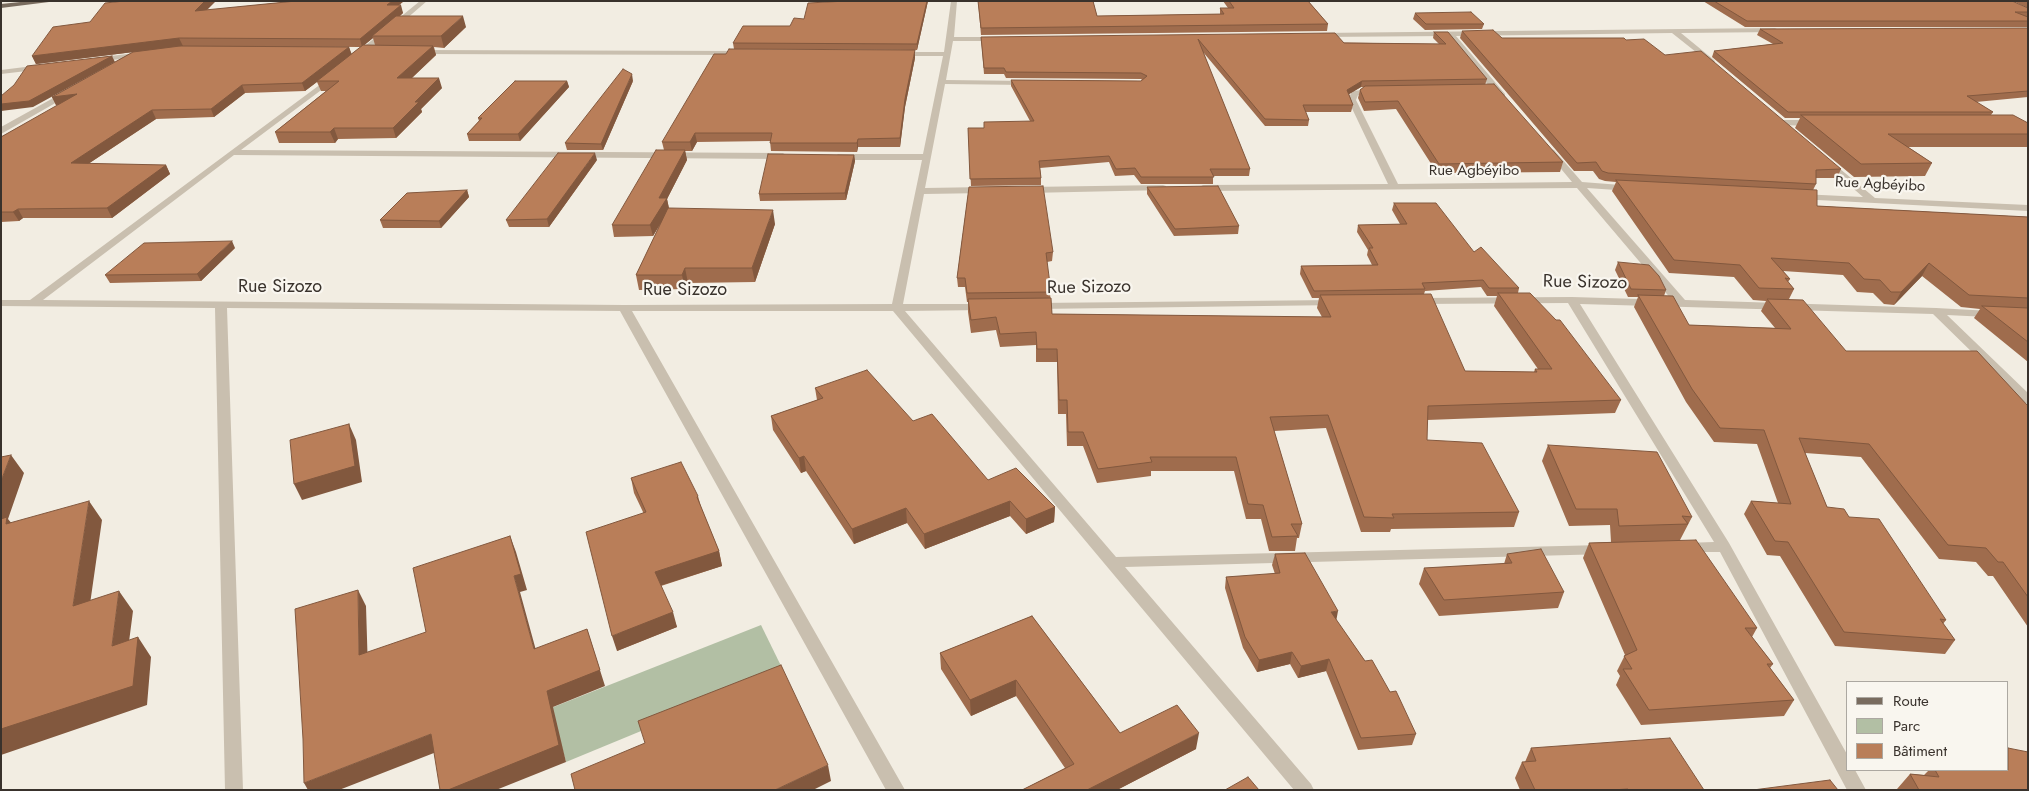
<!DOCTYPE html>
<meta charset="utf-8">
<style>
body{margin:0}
#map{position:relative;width:2029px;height:791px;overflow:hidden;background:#f2ede2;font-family:Jost,sans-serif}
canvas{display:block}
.frame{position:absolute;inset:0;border:2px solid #39322c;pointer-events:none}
.legend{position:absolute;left:1846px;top:681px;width:162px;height:90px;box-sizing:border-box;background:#f9f6ef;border:1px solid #aca8a1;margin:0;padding:6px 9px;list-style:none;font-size:15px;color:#39322c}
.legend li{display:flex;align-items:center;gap:10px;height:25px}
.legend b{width:25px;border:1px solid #aca8a1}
</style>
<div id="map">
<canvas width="2029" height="791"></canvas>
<div class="frame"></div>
<ul class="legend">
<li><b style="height:6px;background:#796c5f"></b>Route</li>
<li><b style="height:14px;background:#b2bfa4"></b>Parc</li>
<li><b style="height:14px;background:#b97e59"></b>Bâtiment</li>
</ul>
</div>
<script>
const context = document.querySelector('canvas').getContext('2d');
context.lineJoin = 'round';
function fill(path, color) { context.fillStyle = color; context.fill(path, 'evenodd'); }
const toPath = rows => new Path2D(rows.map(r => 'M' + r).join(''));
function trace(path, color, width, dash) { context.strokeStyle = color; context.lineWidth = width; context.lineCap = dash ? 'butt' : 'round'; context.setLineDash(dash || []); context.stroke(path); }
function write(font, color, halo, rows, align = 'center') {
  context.font = font + ' Jost,sans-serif'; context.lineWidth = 4.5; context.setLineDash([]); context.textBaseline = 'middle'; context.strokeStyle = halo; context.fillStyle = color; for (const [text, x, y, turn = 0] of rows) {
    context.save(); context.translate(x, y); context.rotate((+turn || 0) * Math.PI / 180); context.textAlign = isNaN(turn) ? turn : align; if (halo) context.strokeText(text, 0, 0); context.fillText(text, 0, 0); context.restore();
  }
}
fill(toPath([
 [761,625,784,672,566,762,551,708]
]), '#b2bfa4');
fill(toPath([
 [420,1,427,1,361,58,355,58,355,54,420,1],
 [951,1,957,1,954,37,998,37,1002,39,998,41,953,41,946,80,1027,81,1031,83,1027,85,945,84,925,188,986,187,991,190,986,193,924,194,903,304,986,304,992,307,986,310,905,311,1116,557,1602,545,1607,546,1609,550,1607,554,1125,567,1311,784,1314,790,1294,790,893,311,632,311,905,790,886,790,620,311,227,308,243,790,225,790,215,308,1,306,1,300,30,300,333,75,336,75,336,79,241,150,783,153,787,156,783,159,234,155,43,300,624,305,892,304,922,160,838,160,834,157,838,154,923,154,943,56,900,56,896,54,900,52,944,52,951,1],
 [1775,28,1779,30,1778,32,1681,33,1714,60,1715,62,1711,64,1672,33,1456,36,1505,94,1505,98,1499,98,1448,36,1320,37,1316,35,1320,33,1775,28],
 [417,50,742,51,746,53,742,55,420,54,416,52,417,50],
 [143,52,146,52,146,56,95,62,91,60,95,58,143,52],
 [41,65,45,67,44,69,1,74,1,70,41,65],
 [1375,89,1379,91,1378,93,1358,95,1356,100,1398,184,1572,182,1547,152,1551,149,1554,150,1582,182,1634,186,1636,188,1631,191,1587,188,1685,300,1936,308,2028,313,2028,319,1947,315,2028,393,2028,404,2024,403,1933,314,1580,304,1729,543,1848,756,1848,770,1855,770,1866,790,1847,790,1720,552,1679,552,1677,548,1679,544,1684,543,1714,542,1568,303,1418,304,1412,301,1418,298,1572,297,1672,300,1577,188,1203,191,1198,188,1203,185,1388,184,1348,100,1352,91,1375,89],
 [66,91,73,93,1,134,1,127,66,91],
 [1783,120,1813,120,1817,123,1813,126,1780,125,1780,121,1783,120],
 [1827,158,1875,198,2028,205,2028,211,1798,199,1796,197,1801,194,1863,197,1824,163,1822,161,1827,158],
 [1163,185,1166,186,1166,190,1028,193,1023,190,1028,187,1163,185],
 [1336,300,1340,301,1342,303,1340,305,1036,309,1030,306,1036,303,1336,300]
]), '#c9bfaf');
fill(toPath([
 [30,1,57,1,1,8,1,4,30,1]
]), '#796c5f');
fill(toPath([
 [296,1,404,1,399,5,403,13,400,16,466,27,444,48,434,47,436,55,412,78,442,88,421,109,422,112,396,138,338,139,335,143,279,143,275,132,326,91,321,91,317,82,305,91,245,93,214,117,156,119,88,164,166,165,170,174,112,218,23,218,19,221,1,222,1,137,59,105,56,105,52,97,133,52,36,64,32,56,207,10],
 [373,38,375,45,364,45],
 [182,46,361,47,351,54,349,47],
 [847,1,928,1,917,50,734,49,733,43,790,26,804,19],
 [978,1,1093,1,1097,16,1220,14,1220,8,1228,8,1223,1,1308,1,1328,24,1327,31,981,35],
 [1703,1,2012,1,2028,12,2028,27,1745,27],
 [2013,1,2028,1,2028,8],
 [1415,13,1484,24,1482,29,1425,30,1413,19],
 [2028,28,2028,97,1976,102,1993,112,1991,115,2028,123,2028,147,1908,147,1932,163,1925,176,1854,177,1795,128,1800,118,1785,118,1712,57,1714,51,1773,44,1757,35,1760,29],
 [1462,31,1502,38,1626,40,1665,55,1841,169,1837,178,1816,178,1816,184,1813,190,1817,206,2028,217,2028,362,1974,318,1980,309,1961,307,1922,276,1894,305,1884,304,1873,293,1857,292,1843,275,1783,271,1790,279,1788,282,1794,289,1789,299,1846,351,2028,406,2028,627,1993,576,1988,576,1976,562,1939,559,1861,457,1805,453,1827,507,1849,517,1946,620,1943,624,1955,640,1945,654,1835,646,1780,556,1767,555,1744,514,1751,501,1778,503,1757,444,1714,442,1686,402,1634,307,1638,297,1628,297,1615,270,1618,262,1666,290,1664,296,1689,325,1775,328,1761,311,1766,301,1753,300,1734,277,1669,273,1612,191,1616,182,1605,181,1599,179,1593,171,1574,171,1460,38],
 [1434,32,1487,79,1485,85,1563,162,1560,172,1437,173,1396,109,1364,111,1358,98,1360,90,1364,87,1361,87,1349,94,1353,105,1351,112,1305,112,1309,120,1308,126,1265,126,1203,52,1250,169,1249,176,1213,176,1213,184,1141,184,1134,175,1115,176,1109,162,1040,168,1041,178,1041,185,971,186,968,128,984,128,1030,121,1011,86,1011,80,1141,81,1142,80,1141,79,1006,78,1004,74,984,74,981,37,1439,44,1433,38],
 [915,58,905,107,900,147,858,147,857,152,771,151,770,141,697,142,692,151,685,151,687,160,667,199,669,208,775,224,755,282,688,283,685,289,639,290,636,275,661,223,653,236,614,237,612,225,664,150,662,142],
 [567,81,569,87,520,141,469,141,467,134,479,121,478,118],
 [633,81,603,150,567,150,565,143],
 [854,155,855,161,846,200,760,201,759,194],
 [597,160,549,227,509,227,506,220],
 [969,187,1053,252,1052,261,1047,262,1052,314,1322,317,1317,308,1319,298,1312,298,1300,274,1301,266,1372,265,1367,255,1368,250,1357,232,1358,225,1400,224,1392,210,1394,203,1474,252,1519,288,1518,293,1621,400,1615,413,1427,420,1427,440,1519,512,1514,527,1391,529,1390,532,1361,532,1326,428,1274,431,1302,524,1299,538,1297,538,1295,551,1269,551,1261,519,1246,519,1234,471,1151,471,1151,476,1097,483,1083,446,1067,446,1066,414,1058,414,1057,362,1036,362,1036,345,1000,347,996,330,971,333,968,312,968,302,967,302,965,287,958,287,957,278],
 [1481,287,1487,296,1497,296,1494,306,1538,369,1535,369,1534,372,1465,371,1424,294,1425,291],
 [1147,187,1239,226,1238,234,1174,236,1147,194],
 [467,190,469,197,441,228,383,228,380,220],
 [235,248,201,281,110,283,105,275],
 [815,388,913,421,988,480,1055,507,1054,522,1026,534,1010,516,925,549,907,523,854,544,806,471,801,473,773,430,771,416,817,400],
 [1548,445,1692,517,1680,540,1757,628,1752,637,1773,664,1770,668,1794,700,1784,716,1641,725,1616,685,1620,676,1617,671,1625,655,1583,558,1589,543,1611,542,1610,525,1569,526,1542,461],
 [631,478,698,496,701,507,719,551,722,566,661,586,677,627,617,651,643,512,634,493],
 [1275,554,1336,620,1365,661,1390,692,1416,734,1412,745,1358,750,1326,671,1298,678,1290,664,1257,672,1243,648,1225,588,1226,577,1275,574,1272,565],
 [1507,554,1564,592,1558,608,1439,616,1419,584,1424,568,1504,564],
 [1032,616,1120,733,1196,749,1117,790,1022,790,1065,768,1016,696,971,716,941,669,940,653],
 [1531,748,1704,790,1520,790,1515,778,1522,762,1525,762],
 [1929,770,2008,770,2028,790,1898,790,1897,789,1910,774,1924,775]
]), '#9f6c4d');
fill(toPath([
 [205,1,216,1,199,18,195,11],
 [392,1,404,1,389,13,387,5],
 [927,1,928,1,917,50,917,44],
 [401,5,403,13,376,36,372,36,373,38,362,47,360,39],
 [463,16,466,27,444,48,441,36],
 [179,38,183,46,36,64,32,56],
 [433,46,436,55,401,88,397,78],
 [349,47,352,55,305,91,302,83],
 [915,50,915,58,905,107,900,147,900,138,905,99],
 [112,56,115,62,33,107,1,111,1,104],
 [632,74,633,81,603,150,601,144],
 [439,78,442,88,421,109,422,112,396,138,393,128,415,102],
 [567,81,569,87,520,141,518,134],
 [1362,81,1361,87,1346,96,1347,90],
 [242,85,245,93,214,117,211,109],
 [77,94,81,102,56,105,52,97],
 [152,110,156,119,76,172,71,163],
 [334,128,338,139,335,143,330,132],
 [695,133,697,142,692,151,690,142],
 [858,139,858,147,857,152,857,143],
 [685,150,687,160,667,199,669,209,653,236,650,225,659,198],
 [595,153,597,160,549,227,547,219],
 [854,155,855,161,846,200,845,193],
 [166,165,170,174,112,218,107,208],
 [467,190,469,197,441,228,439,221],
 [18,209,23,218,19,221,13,212],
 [773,210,775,224,755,282,752,268],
 [232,241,235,248,201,281,197,274],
 [1929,263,1922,276,1894,305,1901,292],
 [685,268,688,283,685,289,682,275],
 [349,424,356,440,362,482,302,500,294,484],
 [11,455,24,473,8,519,22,536,1,539,1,481],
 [804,456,806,471,801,473,799,458],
 [89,501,102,520,87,625,73,606],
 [1010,501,1010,516,925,549,924,534],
 [1055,507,1054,522,1026,534,1026,519],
 [906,508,907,523,854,544,852,529],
 [510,536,516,552,527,590,520,592,540,665,534,649,514,576],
 [719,551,722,566,659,586,655,572],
 [358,590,366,606,368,671,359,655],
 [119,591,133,611,126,665,112,646],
 [1338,611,1336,622,1331,612],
 [673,612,677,627,617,651,612,636],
 [587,629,605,686,553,707,566,762,496,790,448,790,547,691],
 [138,637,151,657,147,705,1,755,1,729],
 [1292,652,1290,664,1257,672,1259,660],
 [1329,659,1326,671,1298,678,1301,666],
 [1016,680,1016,696,971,716,970,700],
 [1199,733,1196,749,1117,790,1087,790],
 [431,734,439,751,339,790,308,790,304,783],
 [828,765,831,781,813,790,775,790]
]), '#82583e');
const building = toPath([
 [125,1,205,1,195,11,296,1,392,1,387,5,401,5,360,39,179,38,32,56,53,27,90,22,105,3,125,1],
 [847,1,927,1,917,44,733,43,743,26,790,26,794,18,804,19,808,3,847,1],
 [978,1,1093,1,1097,16,1224,14,1220,8,1234,8,1229,1,1308,1,1328,24,981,28,978,1],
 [1714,1,2012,1,2028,8,2028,12,2015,12,2028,17,2028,21,1747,21,1714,1],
 [1471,12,1484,24,1426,24,1415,13,1471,12],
 [396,16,463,16,441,36,372,36,396,16],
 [2028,28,2028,91,1967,96,1993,112,1788,112,1714,51,1783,43,1760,29,2028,28],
 [1493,30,1502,38,1624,38,1626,40,1644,39,1665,55,1701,51,1841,169,1816,170,1816,184,1608,173,1602,171,1596,162,1577,163,1462,31,1493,30],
 [1434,32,1448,32,1487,79,1362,81,1347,90,1353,105,1303,105,1309,120,1265,119,1198,39,1250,169,1210,169,1214,177,1141,177,1135,168,1116,169,1109,156,1039,161,1041,178,970,179,968,128,984,128,984,122,1034,121,1011,80,1141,81,1147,76,1141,73,1006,72,1004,68,984,68,981,37,1335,33,1344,43,1446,44,1434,32],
 [363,45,433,46,397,78,439,78,415,102,419,102,393,128,334,128,330,132,275,132,339,81,317,81,363,45],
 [180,46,349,47,302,83,242,85,211,109,152,110,71,163,166,165,107,208,18,209,13,212,1,212,1,137,77,94,52,97,133,52,180,46],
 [729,49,915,50,905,99,900,138,858,139,857,143,770,143,772,133,695,133,690,142,662,142,714,54,726,54,729,49],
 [112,56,29,101,1,104,1,96,14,85,27,66,112,56],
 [623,69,632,74,601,144,565,143,623,69],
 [515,81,567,81,518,134,467,134,482,118,478,118,515,81],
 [1494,84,1563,162,1439,164,1398,101,1365,102,1360,90,1365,86,1494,84],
 [1801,115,2013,115,2028,123,2028,134,1888,134,1932,163,1861,164,1801,115],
 [656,150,685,150,659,198,667,198,650,225,612,225,656,150],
 [558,153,595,153,547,219,506,220,558,153],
 [768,154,854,155,845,193,759,194,768,154],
 [1616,180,1817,190,1817,206,2028,217,2028,298,1969,295,1929,263,1901,292,1891,292,1880,280,1864,279,1849,263,1771,258,1790,279,1785,278,1794,289,1759,288,1740,265,1674,260,1616,180],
 [1043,186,1053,252,1046,253,1051,292,967,293,965,278,957,278,969,187,1043,186],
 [1218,186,1239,226,1175,229,1147,187,1218,186],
 [467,190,439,221,380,220,407,193,467,190],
 [1394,203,1436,203,1474,252,1481,247,1519,288,1489,288,1483,280,1422,283,1425,289,1314,291,1301,266,1378,265,1369,248,1373,248,1358,225,1407,224,1394,203],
 [668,208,773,210,752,268,685,268,682,275,636,275,668,208],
 [232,241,197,274,105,275,144,243,232,241],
 [1618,262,1649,265,1659,276,1666,290,1631,289,1618,262],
 [1498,293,1530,293,1556,320,1560,320,1621,400,1428,406,1427,440,1482,443,1519,512,1392,514,1394,518,1364,517,1328,415,1270,417,1302,524,1291,524,1298,536,1272,537,1263,505,1248,504,1236,457,1150,457,1152,462,1098,469,1083,432,1068,432,1067,400,1059,400,1057,349,1037,349,1036,332,1000,334,996,317,971,320,968,299,1051,298,1052,314,1331,317,1320,295,1431,294,1465,371,1537,372,1535,369,1552,369,1498,293],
 [1638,295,1673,296,1689,325,1791,329,1767,299,1803,300,1846,351,1977,351,2028,406,2028,597,2003,562,1998,562,1986,548,1948,545,1869,444,1799,438,1827,507,1844,509,1849,517,1879,519,1946,620,1940,619,1955,640,1844,632,1788,542,1775,541,1751,501,1791,504,1764,430,1720,428,1692,389,1638,295],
 [1982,306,2028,308,2028,342,1982,306],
 [867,370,913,421,932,414,988,480,1016,468,1055,507,1026,519,1010,501,924,534,906,508,852,529,804,456,799,458,771,416,823,398,815,388,867,370],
 [349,424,355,466,294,484,290,440,349,424],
 [1548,445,1657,452,1692,517,1682,516,1688,524,1619,526,1617,509,1576,509,1548,445],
 [11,455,1,481,1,457,11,455],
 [681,462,698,496,697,497,719,551,655,572,673,612,612,636,586,532,646,512,631,478,681,462],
 [89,501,73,606,119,591,112,646,138,637,133,686,1,729,1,519,7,517,6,524,89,501],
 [510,536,521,574,514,576,534,649,587,629,600,670,547,691,559,745,448,790,440,790,431,734,304,783,303,739,295,609,358,590,359,655,426,632,413,568,510,536],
 [1696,540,1757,628,1745,628,1773,664,1767,664,1794,700,1649,710,1623,669,1632,669,1624,656,1637,650,1589,543,1696,540],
 [1541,549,1564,592,1444,600,1424,568,1512,563,1507,554,1541,549],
 [1305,553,1338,611,1331,612,1365,661,1372,660,1390,692,1396,691,1416,734,1361,738,1329,659,1301,666,1292,652,1259,660,1245,637,1226,577,1280,573,1275,554,1305,553],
 [1032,616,1120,733,1177,705,1199,733,1087,790,1022,790,1074,764,1016,680,970,700,940,653,1032,616],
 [781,665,828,765,775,790,575,790,571,774,645,743,638,721,781,665],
 [1670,738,1704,790,1629,790,1628,789,1611,790,1535,790,1522,762,1536,761,1531,748,1670,738],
 [2008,748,2028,752,2028,790,1919,790,1910,774,1939,777,1935,770,2008,770,2008,748],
 [1248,777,1259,790,1225,790,1248,777],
 [1830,780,1838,790,1753,790,1830,780]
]);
fill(building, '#b97e59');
trace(building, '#82583e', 1);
write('15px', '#39322c', '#f9f6ef', [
 ["Rue Agbéyibo",1474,171],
 ["Rue Agbéyibo",1880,185,3]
]);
write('18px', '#39322c', '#f9f6ef', [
 ["Rue Sizozo",1585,283,1],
 ["Rue Sizozo",280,288],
 ["Rue Sizozo",1089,288,-1],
 ["Rue Sizozo",685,291]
]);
</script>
